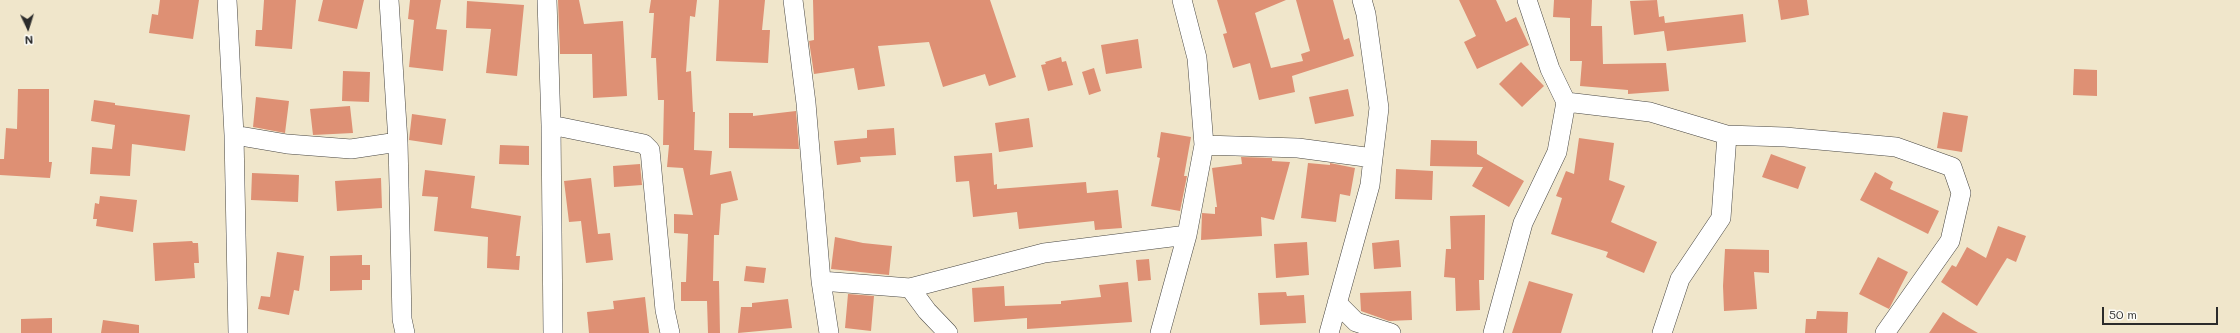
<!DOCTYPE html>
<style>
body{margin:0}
#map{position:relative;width:2240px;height:333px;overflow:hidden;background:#f0e6cb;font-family:Mali,sans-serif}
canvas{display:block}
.north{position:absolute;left:8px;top:8px;width:40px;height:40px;-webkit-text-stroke:3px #fdfcf7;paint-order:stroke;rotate:176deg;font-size:11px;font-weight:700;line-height:16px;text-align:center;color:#2b2b2b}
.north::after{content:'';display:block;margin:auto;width:14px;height:18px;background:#2b2b2b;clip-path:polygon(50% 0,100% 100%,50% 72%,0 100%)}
.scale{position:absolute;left:2102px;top:307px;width:116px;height:18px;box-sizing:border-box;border:2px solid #2b2b2b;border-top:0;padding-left:5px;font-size:12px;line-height:14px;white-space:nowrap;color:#2b2b2b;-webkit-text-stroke:3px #fdfcf7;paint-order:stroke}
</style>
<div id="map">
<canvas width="2240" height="333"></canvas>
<div class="north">N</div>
<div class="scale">50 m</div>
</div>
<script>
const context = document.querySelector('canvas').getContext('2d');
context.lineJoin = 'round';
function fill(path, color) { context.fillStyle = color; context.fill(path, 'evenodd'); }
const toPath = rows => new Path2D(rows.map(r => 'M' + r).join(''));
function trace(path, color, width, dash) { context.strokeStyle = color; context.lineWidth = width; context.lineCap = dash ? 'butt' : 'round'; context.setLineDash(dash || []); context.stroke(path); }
fill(toPath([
 [160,0,199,0,193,39,149,33,152,14,158,15],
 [264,0,296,0,292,49,255,46,256,30,262,30],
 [323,0,364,0,357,29,318,21],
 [410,0,441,0,436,29,447,30,443,71,409,67,414,20,408,19],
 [558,0,579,0,584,24,623,21,627,96,593,98,592,54,560,54],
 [651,0,697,0,695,17,690,16,686,72,691,71,693,112,695,112,694,150,712,151,710,175,731,171,738,200,721,204,719,235,714,235,713,281,719,281,720,333,708,333,707,301,681,301,681,282,686,282,688,234,674,233,674,214,693,215,683,168,667,167,669,145,663,145,664,100,658,100,656,58,651,58,654,13,649,13],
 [719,0,765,0,762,30,770,30,768,63,716,61],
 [813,0,990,0,1016,77,989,86,985,74,943,87,929,42,878,46,885,86,858,90,854,68,814,74,809,41,814,40],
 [1217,0,1286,0,1255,13,1271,68,1303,61,1301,54,1310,51,1296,0,1333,0,1344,40,1349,38,1354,56,1292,76,1295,92,1259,100,1250,63,1233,68,1223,34,1227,33],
 [1459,0,1496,0,1506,22,1516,17,1529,45,1477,69,1464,42,1476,36],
 [1554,0,1592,0,1591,26,1602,26,1603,64,1666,63,1669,91,1628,94,1628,90,1580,86,1582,61,1570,61,1570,18,1553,17],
 [1657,0,1659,17,1664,16,1665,23,1743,14,1746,42,1667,51,1664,31,1634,35,1630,1],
 [1778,0,1807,0,1809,15,1781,20],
 [467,1,524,5,517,76,486,73,491,29,466,28],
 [1138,39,1142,68,1106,74,1101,45],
 [1061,57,1062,62,1066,61,1073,85,1048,91,1041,65,1046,64,1045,62],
 [1521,62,1544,86,1522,107,1499,84],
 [1094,68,1101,91,1089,95,1082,72],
 [2074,69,2097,70,2097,96,2073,95],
 [343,71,370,72,369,102,342,101],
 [18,89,49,89,49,162,52,162,50,178,0,175,0,159,4,159,6,128,17,129],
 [1348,89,1354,116,1315,124,1309,97],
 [256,97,289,101,285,133,253,127],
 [94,100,115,103,115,105,190,115,185,151,132,144,130,176,90,174,92,147,112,149,115,125,91,121],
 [350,106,353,133,313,135,310,109],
 [796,111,799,149,729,148,729,113,753,113,753,116],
 [1943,112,1968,116,1962,152,1937,148],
 [412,114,446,119,442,145,409,140],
 [1029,118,1033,147,999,152,995,123],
 [894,128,896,155,860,157,861,162,837,165,834,141,867,138,867,130],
 [1161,132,1191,137,1184,176,1187,176,1180,211,1151,206,1160,158,1157,157],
 [1579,138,1614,143,1609,180,1625,186,1611,222,1657,242,1644,273,1606,257,1608,252,1551,234,1562,198,1556,196,1566,171,1574,174],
 [1431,140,1477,141,1477,154,1524,181,1509,207,1472,186,1483,167,1430,166],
 [500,145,529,146,529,165,499,164],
 [992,153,994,185,997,184,997,189,1086,182,1087,193,1118,190,1122,228,1095,230,1094,221,1019,229,1017,212,973,217,969,181,956,182,954,156],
 [1771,154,1806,167,1798,189,1762,177],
 [1241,157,1272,158,1272,161,1290,162,1274,220,1261,217,1262,236,1201,240,1202,213,1215,214,1215,207,1217,207,1212,168,1242,164],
 [1308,163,1330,165,1330,163,1355,168,1350,196,1340,194,1336,222,1301,218],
 [640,164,642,185,614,187,613,166],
 [1396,169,1433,171,1432,200,1395,199],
 [425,170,475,176,471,208,521,216,516,256,520,256,519,270,487,268,488,237,434,231,438,197,422,196],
 [1875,172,1893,182,1890,189,1939,211,1928,234,1860,200],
 [252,173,299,175,298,202,251,200],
 [381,178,382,208,337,211,335,181],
 [591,178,598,234,610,233,613,260,586,263,581,221,569,222,564,181],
 [100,196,137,200,133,232,96,226,97,219,93,219,95,203,99,204],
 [1485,215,1484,280,1479,280,1480,310,1456,311,1455,278,1444,277,1446,249,1451,249,1450,216],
 [1998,226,2026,236,2016,262,2007,258,1977,306,1941,282,1952,265,1956,267,1967,247,1986,258],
 [835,237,863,243,892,246,889,275,831,269],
 [1399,240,1401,267,1374,269,1372,243],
 [192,241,193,243,198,243,199,263,194,263,195,278,155,281,153,243],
 [1307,242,1309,275,1276,278,1274,244],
 [1725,249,1769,250,1769,273,1754,272,1757,309,1724,311,1723,286],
 [277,252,304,256,299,291,294,290,289,315,258,309,261,296,270,297],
 [362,255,362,265,370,265,370,280,362,280,362,290,330,291,330,256],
 [1878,257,1908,272,1889,309,1859,294],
 [1149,259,1151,280,1138,281,1136,260],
 [746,266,766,268,764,283,744,281],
 [1529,281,1573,294,1561,333,1512,333],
 [1128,282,1132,322,1027,329,1027,318,974,322,972,288,1004,286,1005,306,1061,304,1061,301,1101,297,1099,285],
 [1411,291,1412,320,1389,321,1361,311,1360,293],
 [1286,292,1287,296,1304,295,1306,323,1260,325,1258,293],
 [848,294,874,296,871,331,845,328],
 [645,297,649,333,589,333,587,312,614,309,613,301],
 [788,299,792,328,738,333,741,307,752,307,752,303],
 [1817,311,1848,312,1847,333,1805,333,1806,319,1816,319],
 [1943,312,1959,322,1978,333,1929,333],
 [52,318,52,333,21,333,21,319],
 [103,320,139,325,139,333,101,333]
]), '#de9074');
const minor = toPath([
 [227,0,234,135,238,333],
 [389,0,398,142,402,319,405,333],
 [547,0,551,125,553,333],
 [793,0,806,103,821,281,829,333],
 [1362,0,1366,14,1379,108,1373,158],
 [1566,102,1650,112,1727,135,1721,218,1680,279,1662,333],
 [551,125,644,144,650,150,665,310,670,333],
 [234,135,287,144,351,149,398,142],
 [1727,135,1785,137,1896,147,1952,167,1961,193,1950,241,1885,333],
 [1204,145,1298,148,1373,158,1370,185,1329,333],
 [821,281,910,288,1044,253,1187,235],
 [910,288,927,311,948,333],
 [1337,303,1356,322,1391,333],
 [1160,333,1187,235,1204,145,1197,58,1182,0],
 [1493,333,1523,223,1557,152,1566,102,1550,69,1527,0]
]);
trace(minor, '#494743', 20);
trace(minor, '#fff', 19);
</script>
